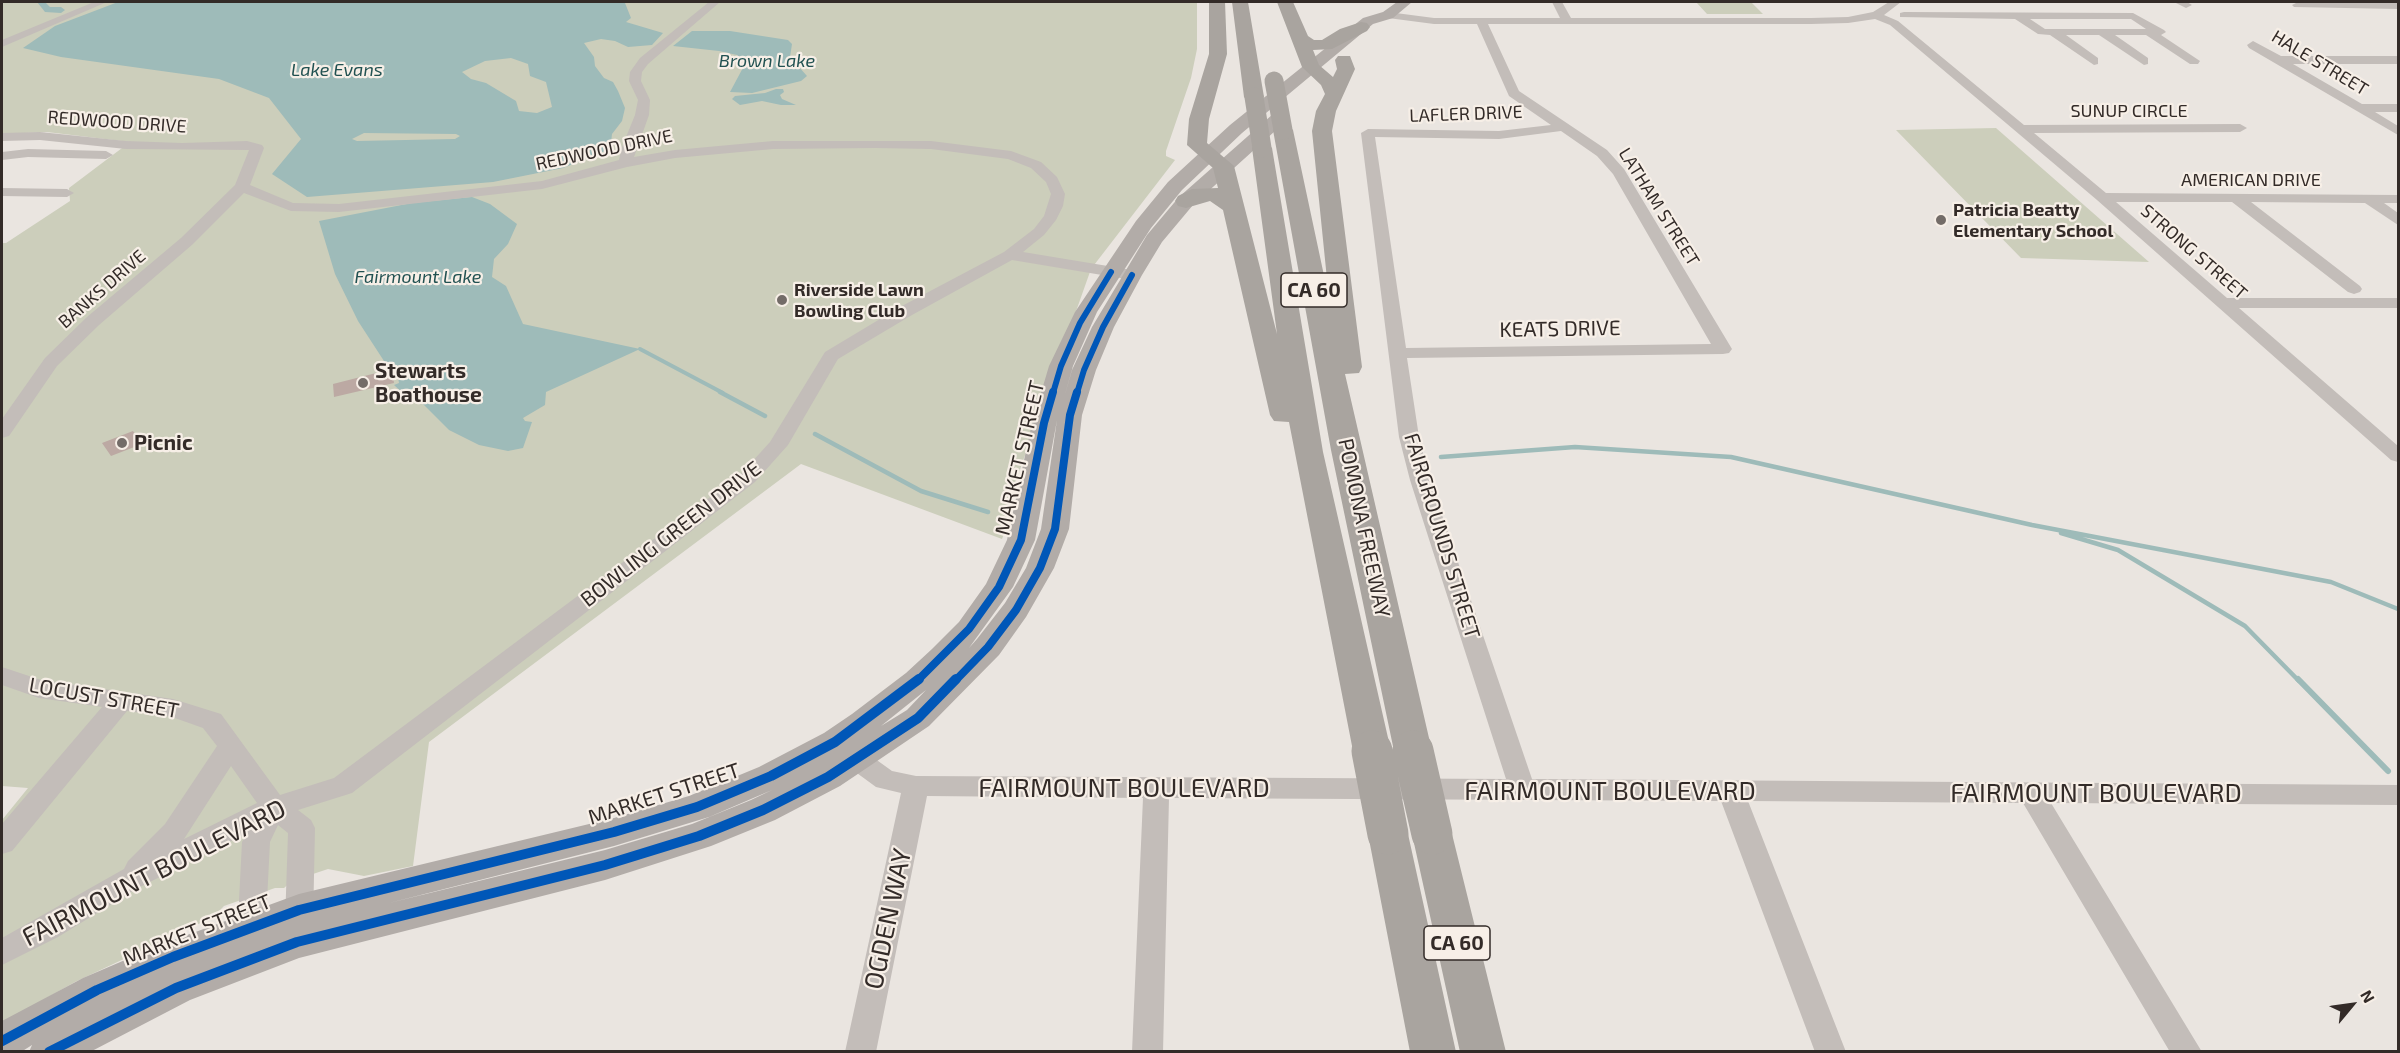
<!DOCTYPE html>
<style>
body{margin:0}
#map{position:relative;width:2400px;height:1053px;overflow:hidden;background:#eae5e0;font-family:"Exo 2",sans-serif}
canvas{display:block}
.frame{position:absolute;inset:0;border:3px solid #332b28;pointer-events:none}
.north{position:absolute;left:2322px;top:975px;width:60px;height:60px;-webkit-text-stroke:4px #f7efe7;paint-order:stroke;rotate:61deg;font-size:16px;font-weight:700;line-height:24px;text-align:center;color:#332b28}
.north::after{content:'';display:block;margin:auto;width:21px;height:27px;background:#332b28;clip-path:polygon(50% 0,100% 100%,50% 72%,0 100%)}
</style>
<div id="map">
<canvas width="2400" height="1053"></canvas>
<div class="frame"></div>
<div class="north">N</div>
</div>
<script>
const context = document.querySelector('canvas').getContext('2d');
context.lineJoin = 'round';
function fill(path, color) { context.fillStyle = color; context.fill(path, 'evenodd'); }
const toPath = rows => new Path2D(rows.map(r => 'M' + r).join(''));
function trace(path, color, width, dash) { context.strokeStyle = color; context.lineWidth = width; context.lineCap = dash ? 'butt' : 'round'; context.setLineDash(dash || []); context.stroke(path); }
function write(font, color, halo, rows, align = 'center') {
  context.font = font + ' "Exo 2",sans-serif'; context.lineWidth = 4.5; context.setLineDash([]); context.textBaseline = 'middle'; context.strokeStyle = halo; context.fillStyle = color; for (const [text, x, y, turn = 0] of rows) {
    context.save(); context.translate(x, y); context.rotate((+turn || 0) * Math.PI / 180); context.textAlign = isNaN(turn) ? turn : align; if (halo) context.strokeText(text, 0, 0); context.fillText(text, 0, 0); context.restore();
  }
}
fill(toPath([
 [2,2,1197,2,1197,49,1191,78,1166,151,1166,156,1175,160,1091,269,1013,489,1011,516,1002,539,801,464,429,742,413,866,364,876,328,869,292,881,284,888,275,888,224,906,213,917,75,982,2,1023,2,820,28,788,2,786,2,243,6,243,70,201,69,188,130,142,47,132,2,134],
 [1696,2,1751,2,1763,14,1707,14],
 [1996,128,2149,262,2021,258,1896,130]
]), '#cccebb');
fill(toPath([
 [118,2,626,2,625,3,631,18,626,22,663,33,652,45,628,47,615,41,601,39,584,43,594,57,595,66,604,78,613,82,618,91,625,108,622,121,612,134,611,143,603,152,563,168,493,182,307,197,272,174,301,139,269,98,219,79,61,57,23,48,55,26],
 [511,58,528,64,530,76,546,82,552,107,537,113,519,111,516,101,486,83,471,79,462,72,485,61],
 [364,133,456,134,460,136,455,139,357,141,352,139],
 [692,31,730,31,788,40,792,44,790,57,807,76,801,81,752,93,730,92,745,64,737,55,719,51,673,46],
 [776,89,783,89,784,92,780,95,782,99,796,105,781,105,762,101,740,105,732,99,735,96,765,93],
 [472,197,490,204,517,224,508,244,494,259,492,277,506,286,523,324,640,349,546,392,545,405,523,418,525,421,532,422,523,448,508,451,479,445,449,430,424,405,406,396,394,385,399,383,396,366,391,367,384,361,358,321,335,274,319,221,412,203]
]), '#9ebbb9');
trace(toPath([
 [640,349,723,393]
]), '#9ebbb9', 4);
trace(toPath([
 [720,392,765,416],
 [815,434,921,491,988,512],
 [1441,457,1575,447,1731,457,2032,525,2331,582,2398,609],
 [2061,533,2118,550,2245,626,2299,681]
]), '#9ebbb9', 4.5);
trace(toPath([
 [2298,679,2388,771]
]), '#9ebbb9', 6);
fill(toPath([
 [37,2,45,2,50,7,61,7,65,10,61,13,45,12,37,2]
]), '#9ebbb9');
fill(toPath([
 [392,369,394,383,334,397,333,384],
 [133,431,142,444,111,456,102,443]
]), '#bca9a3');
fill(toPath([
 [94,2,107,2,2,47,2,40,94,2],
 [709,2,720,2,648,64,642,72,641,81,650,100,649,115,634,157,675,150,773,141,931,141,1011,151,1041,162,1057,177,1065,194,1063,206,1056,220,1044,235,1023,252,1132,270,1140,275,1132,280,1012,260,912,315,838,359,788,445,755,482,352,793,298,810,311,820,315,828,313,923,309,932,299,935,289,932,285,923,288,833,278,825,270,842,265,940,261,949,251,953,241,949,237,940,242,842,247,833,136,889,58,937,2,965,2,938,124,869,128,861,165,824,217,746,203,728,172,717,127,711,12,851,2,854,2,824,102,707,39,698,2,685,2,667,41,680,173,699,221,714,280,795,334,778,741,474,770,442,825,352,900,307,1004,252,1034,229,1044,216,1051,194,1046,182,1031,168,1008,159,931,149,875,148,773,149,675,158,627,167,542,189,339,212,291,211,244,193,193,244,99,325,57,366,9,436,2,438,2,419,45,358,87,317,181,238,235,185,249,150,126,149,40,140,2,141,2,133,40,132,126,141,182,143,247,141,262,145,264,148,250,185,293,203,339,204,542,181,619,160,622,147,635,115,638,100,629,81,630,72,640,58,709,2],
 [231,766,257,803,184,839,231,766],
 [1552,2,1562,2,1571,18,1811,18,1848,17,1873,12,1889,2,1901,2,1884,15,1898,21,2024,125,2240,124,2247,128,2240,132,2034,133,2106,193,2398,195,2398,203,2384,203,2398,213,2398,225,2365,203,2251,202,2360,286,2362,289,2360,292,2354,294,2348,292,2232,202,2116,202,2227,298,2398,298,2398,308,2239,308,2398,446,2398,462,2391,460,2097,200,1890,25,1875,19,1848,23,1811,24,1488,24,1519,91,1607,150,1624,169,1732,349,1729,353,1723,354,1407,358,1419,437,1430,480,1532,779,2398,785,2398,805,2051,803,2202,1052,2170,1052,2023,803,1748,801,1846,1052,1815,1052,1721,801,1169,798,1163,1052,1132,1052,1143,798,927,796,876,1052,845,1052,901,793,876,787,835,757,831,750,835,743,844,740,853,743,892,771,916,776,1506,779,1410,480,1399,437,1361,133,1368,129,1499,131,1551,125,1509,96,1477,24,1434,24,1388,18,1382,15,1388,12,1434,18,1560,18,1552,2],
 [1561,131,1597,156,1613,174,1711,344,1406,348,1375,137,1499,139,1561,131],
 [2174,2,2187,2,2192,5,2186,8,2174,2],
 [2298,2,2398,3,2398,9,2294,7,2292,5,2298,2],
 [1904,12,2133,13,2164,30,2166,32,2161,35,2200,61,2198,64,2190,64,2146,35,2115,35,2148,58,2148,64,2144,65,2099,35,2066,35,2098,58,2098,64,2094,65,2050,35,2038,34,2015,19,1900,17,1900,13,1904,12],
 [2030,19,2131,19,2146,29,2045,29,2030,19],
 [2253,41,2281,56,2398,56,2398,64,2293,64,2362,104,2398,104,2398,112,2375,112,2398,126,2398,135,2249,48,2247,45,2253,41],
 [28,149,106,151,113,155,106,159,28,157,2,160,2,152,28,149],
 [2,188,67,189,74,193,67,197,2,196,2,188]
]), '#c3bdb9');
fill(toPath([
 [1397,2,1412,2,1393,18,1373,24,1242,133,1182,190,1151,228,1097,312,1073,366,1064,398,1072,370,1092,327,1147,235,1179,197,1273,114,1285,114,1287,118,1285,122,1193,205,1162,242,1142,275,1114,327,1096,370,1082,415,1069,529,1054,568,1026,617,999,655,929,726,840,786,775,820,711,846,605,880,299,958,190,1000,90,1052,29,1052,32,1045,21,1052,2,1052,2,1021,83,978,160,945,299,894,614,818,689,796,759,767,824,733,852,714,906,673,932,649,959,622,986,584,1007,540,1032,423,1049,366,1075,312,1136,221,1168,182,1230,125,1363,18,1383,12,1397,2],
 [1057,420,1041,529,1026,568,1005,603,977,639,969,648,1013,587,1035,540,1057,420],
 [926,690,907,710,881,726,926,690],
 [772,790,751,800,692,824,605,850,389,903,614,846,709,817,772,790]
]), '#b2aca8');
fill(toPath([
 [1209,2,1225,2,1227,54,1209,119,1207,143,1234,166,1277,334,1252,148,1255,144,1262,142,1269,144,1272,148,1323,452,1391,751,1385,761,1372,766,1359,761,1353,751,1289,422,1274,421,1270,415,1223,210,1210,201,1186,208,1178,206,1175,201,1178,196,1192,189,1218,188,1213,168,1187,145,1189,119,1209,54,1209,2],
 [1232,2,1248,2,1264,97,1261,101,1254,103,1247,101,1244,97,1232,2],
 [1277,2,1293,2,1308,36,1314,40,1322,40,1340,29,1361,22,1367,23,1370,27,1367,31,1332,49,1313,50,1319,65,1333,77,1337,69,1335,60,1338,56,1350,56,1355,69,1336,111,1332,131,1362,367,1359,373,1345,374,1432,751,1426,761,1413,766,1400,761,1394,751,1331,450,1273,130,1276,126,1283,124,1290,126,1293,130,1329,299,1312,131,1316,111,1325,94,1321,85,1302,67,1277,2],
 [1388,817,1402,822,1408,834,1456,1052,1410,1052,1368,834,1374,822,1388,817],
 [1432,817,1446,822,1452,834,1506,1052,1460,1052,1412,834,1418,822,1432,817]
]), '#a9a49f');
trace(toPath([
 [1274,81,1283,130],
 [1254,97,1262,148]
]), '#a9a49f', 19);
trace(toPath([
 [1372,751,1388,834],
 [1413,751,1432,834]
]), '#a9a49f', 41);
trace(toPath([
 [1053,393,1061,366,1080,323,1111,272],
 [1077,393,1084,370,1103,327,1132,275]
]), '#0057b8', 6);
trace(toPath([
 [917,681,969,629,999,587,1021,540,1044,423,1053,392],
 [955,681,988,647,1016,610,1040,568,1055,529,1070,415,1077,392]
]), '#0057b8', 8);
trace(toPath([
 [2,1041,97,990,173,957,299,910,614,832,697,807,771,776,835,742,919,679],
 [49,1052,176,988,297,942,605,865,699,836,763,810,828,777,918,718,956,679]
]), '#0057b8', 10);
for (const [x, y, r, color] of [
 [1941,220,6,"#736c68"],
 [782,300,6,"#736c68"],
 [363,383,6,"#736c68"],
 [122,443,6,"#736c68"]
]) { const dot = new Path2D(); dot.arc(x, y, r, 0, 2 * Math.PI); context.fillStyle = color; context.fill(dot); trace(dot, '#f7efe7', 2); }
write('italic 18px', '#215151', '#f7efe7', [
 ["Brown Lake",767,61],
 ["Lake Evans",337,70],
 ["Fairmount Lake",418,277]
]);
write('18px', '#332b28', '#f7efe7', [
 ["HALE STREET",2320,63,31],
 ["SUNUP CIRCLE",2129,111],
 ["LAFLER DRIVE",1466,114,-2],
 ["REDWOOD DRIVE",117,122,4],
 ["REDWOOD DRIVE",604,150,-12],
 ["AMERICAN DRIVE",2251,180],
 ["LATHAM STREET",1659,207,58],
 ["STRONG STREET",2194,252,41],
 ["BANKS DRIVE",102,289,-41]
]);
write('bold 18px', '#332b28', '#f7efe7', [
 ["Patricia Beatty",1953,210],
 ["Elementary School",1953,231],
 ["Riverside Lawn",794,290],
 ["Bowling Club",794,311]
], 'left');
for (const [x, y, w] of [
 [1314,290,66],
 [1457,943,66]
]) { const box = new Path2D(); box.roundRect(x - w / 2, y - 17, w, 34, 4.5); context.fillStyle = '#f7efe7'; context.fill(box); trace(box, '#332b28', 1.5); }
write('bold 20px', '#332b28', null, [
 ["CA 60",1314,290],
 ["CA 60",1457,943]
]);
write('21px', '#332b28', '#f7efe7', [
 ["KEATS DRIVE",1560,329,-1],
 ["MARKET STREET",1020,458,-77],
 ["POMONA FREEWAY",1364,528,78],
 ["BOWLING GREEN DRIVE",671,534,-38],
 ["FAIRGROUNDS STREET",1442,536,73],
 ["LOCUST STREET",104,698,10],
 ["MARKET STREET",664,794,-18],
 ["MARKET STREET",197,930,-22]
]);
write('bold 21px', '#332b28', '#f7efe7', [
 ["Stewarts",375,371],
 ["Boathouse",375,395],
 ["Picnic",134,443]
], 'left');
write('26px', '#332b28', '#f7efe7', [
 ["FAIRMOUNT BOULEVARD",1124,788],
 ["FAIRMOUNT BOULEVARD",1610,791],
 ["FAIRMOUNT BOULEVARD",2096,793],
 ["FAIRMOUNT BOULEVARD",154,873,-27],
 ["OGDEN WAY",888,919,-78]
]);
</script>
